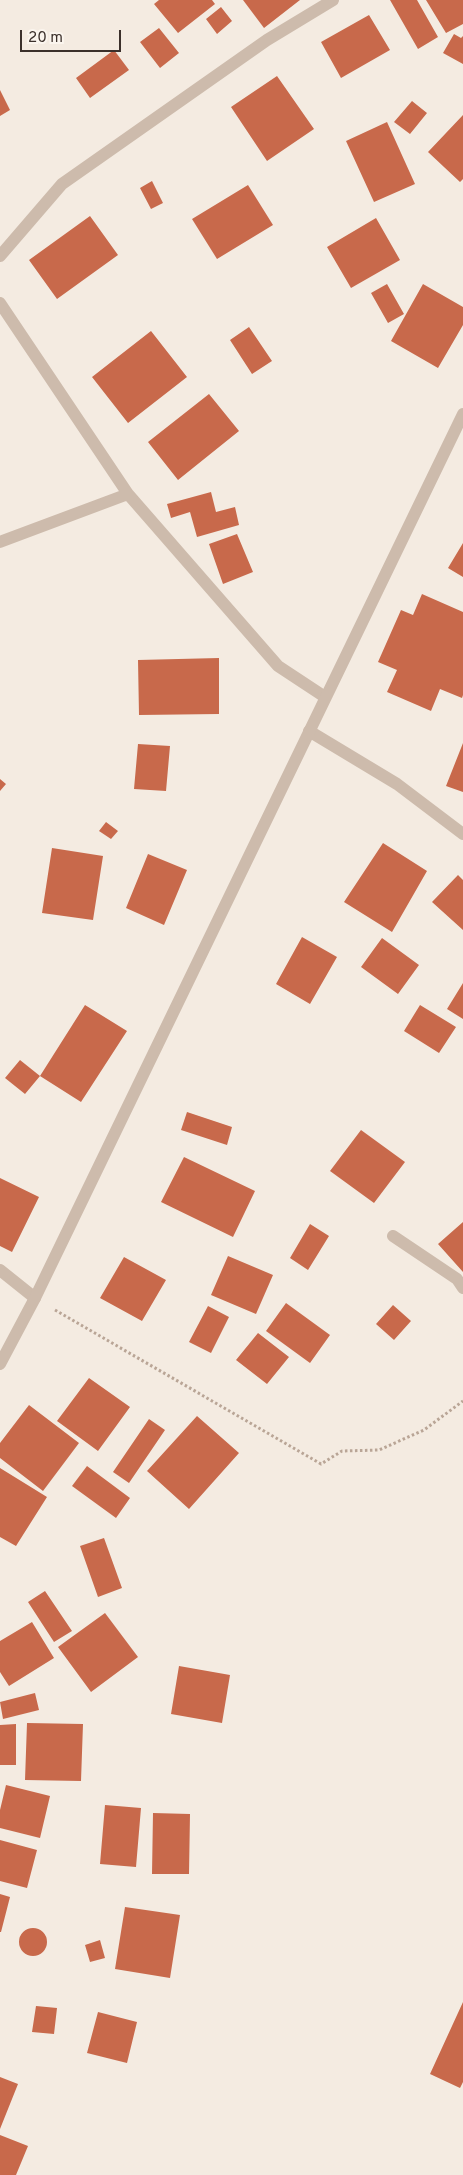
<!DOCTYPE html>
<style>
body{margin:0}
#map{position:relative;width:463px;height:2175px;overflow:hidden;background:#f4ebe1;font-family:Overpass,sans-serif}
canvas{display:block}
.scale{position:absolute;left:20px;top:30px;width:101px;height:22px;box-sizing:border-box;border:2px solid #3b302b;border-top:0;padding-left:6px;font-size:15px;line-height:18px;white-space:nowrap;color:#3b302b;-webkit-text-stroke:4px #fbf5ee;paint-order:stroke}
</style>
<div id="map">
<canvas width="463" height="2175"></canvas>
<div class="scale">20 m</div>
</div>
<script>
const context = document.querySelector('canvas').getContext('2d');
context.lineJoin = 'round';
function fill(path, color) { context.fillStyle = color; context.fill(path, 'evenodd'); }
const toPath = rows => new Path2D(rows.map(r => 'M' + r).join(''));
function trace(path, color, width, dash) { context.strokeStyle = color; context.lineWidth = width; context.lineCap = dash ? 'butt' : 'round'; context.setLineDash(dash || []); context.stroke(path); }
fill(toPath([
 [159,0,212,0,215,4,178,33,154,4],
 [243,0,300,0,264,28],
 [390,0,417,0,438,37,418,49],
 [426,0,463,0,463,24,446,33],
 [221,7,232,21,217,34,206,19],
 [369,15,390,50,341,78,321,42],
 [159,28,179,53,160,68,140,42],
 [454,34,461,38,463,36,463,64,443,53],
 [114,50,129,70,90,98,76,78],
 [277,76,314,129,267,161,231,107],
 [0,90,10,110,0,116],
 [412,101,427,113,410,134,394,122],
 [463,115,463,179,460,182,428,152],
 [387,122,415,184,374,202,346,141],
 [152,181,163,203,151,209,140,188],
 [248,185,273,225,217,259,192,219],
 [90,216,118,255,57,299,29,260],
 [376,218,400,260,351,288,327,247],
 [387,284,404,314,388,323,371,293],
 [423,284,463,307,463,325,438,368,391,341],
 [249,327,272,361,252,374,230,340],
 [151,331,187,377,128,423,92,377],
 [209,394,239,431,178,480,148,442],
 [211,492,216,512,235,507,239,525,197,537,190,512,171,518,167,504],
 [237,534,253,572,223,584,209,544],
 [463,543,463,577,448,568],
 [422,594,463,612,463,695,462,698,440,689,431,711,387,692,397,670,378,662,401,610,413,615],
 [219,658,219,714,139,715,138,660],
 [463,743,463,792,446,786],
 [138,744,170,746,166,791,134,789],
 [0,779,6,784,0,791],
 [106,822,118,831,111,839,99,831],
 [383,843,427,871,392,932,344,902],
 [52,848,103,856,93,920,42,913],
 [148,854,187,870,164,925,126,908],
 [458,875,463,880,463,930,432,902],
 [302,937,337,957,310,1004,276,984],
 [382,938,419,965,398,994,361,967],
 [463,983,463,1019,447,1009],
 [85,1005,127,1031,81,1102,40,1076],
 [420,1005,456,1027,439,1053,404,1031],
 [20,1060,40,1076,25,1094,5,1078],
 [187,1112,232,1127,227,1145,181,1130],
 [361,1130,405,1162,374,1203,330,1171],
 [184,1157,255,1191,233,1237,161,1202],
 [0,1178,39,1197,12,1252,0,1246],
 [463,1222,463,1272,438,1244],
 [310,1224,329,1236,308,1270,290,1258],
 [228,1256,273,1275,256,1314,211,1295],
 [124,1257,166,1280,142,1321,100,1298],
 [286,1303,330,1335,310,1363,266,1331],
 [393,1305,411,1321,394,1340,376,1324],
 [208,1306,229,1317,211,1353,189,1342],
 [258,1333,289,1357,267,1384,236,1360],
 [89,1378,130,1407,98,1451,57,1421],
 [29,1405,79,1443,43,1491,0,1458,0,1443],
 [197,1416,239,1453,189,1509,147,1471],
 [149,1419,165,1430,129,1483,113,1472],
 [87,1466,130,1498,116,1518,72,1486],
 [0,1468,47,1497,16,1546,0,1537],
 [104,1538,122,1588,98,1597,80,1546],
 [45,1591,72,1631,54,1642,28,1602],
 [105,1613,138,1657,91,1692,58,1647],
 [32,1622,54,1658,9,1686,0,1672,0,1641],
 [179,1666,230,1675,222,1723,171,1714],
 [35,1693,39,1710,3,1719,0,1702],
 [27,1723,83,1724,81,1781,25,1780],
 [16,1724,16,1765,0,1765,0,1725],
 [6,1785,50,1796,40,1838,0,1828,0,1810],
 [105,1805,141,1808,136,1867,100,1864],
 [153,1813,190,1814,189,1874,152,1874],
 [0,1840,37,1850,27,1888,0,1881],
 [0,1894,10,1897,1,1932,0,1932],
 [125,1907,180,1915,170,1978,115,1969],
 '19 1942a14 14 0 1 1 28 0a14 14 0 1 1-28 0Z',
 [100,1940,105,1958,90,1962,85,1945],
 [463,2002,463,2082,460,2088,430,2074],
 [36,2006,57,2008,54,2034,32,2032],
 [98,2012,137,2022,127,2063,87,2053],
 [0,2077,18,2084,0,2129],
 [0,2135,28,2146,16,2175,0,2175]
]), '#c8694b');
trace(toPath([
 [55,1310,321,1464,342,1451,379,1450,424,1430,463,1401]
]), '#b9a596', 3, [2.5, 2.5]);
trace(toPath([
 [0,256,62,184,267,40,333,0],
 [0,303,128,494,278,666,325,697],
 [0,542,128,494],
 [309,731,397,784,463,834],
 [393,1236,457,1279,463,1288],
 [0,1270,35,1298]
]), '#cdbbac', 12);
trace(toPath([
 [0,1364,35,1298,463,414]
]), '#cdbbac', 12);
</script>
